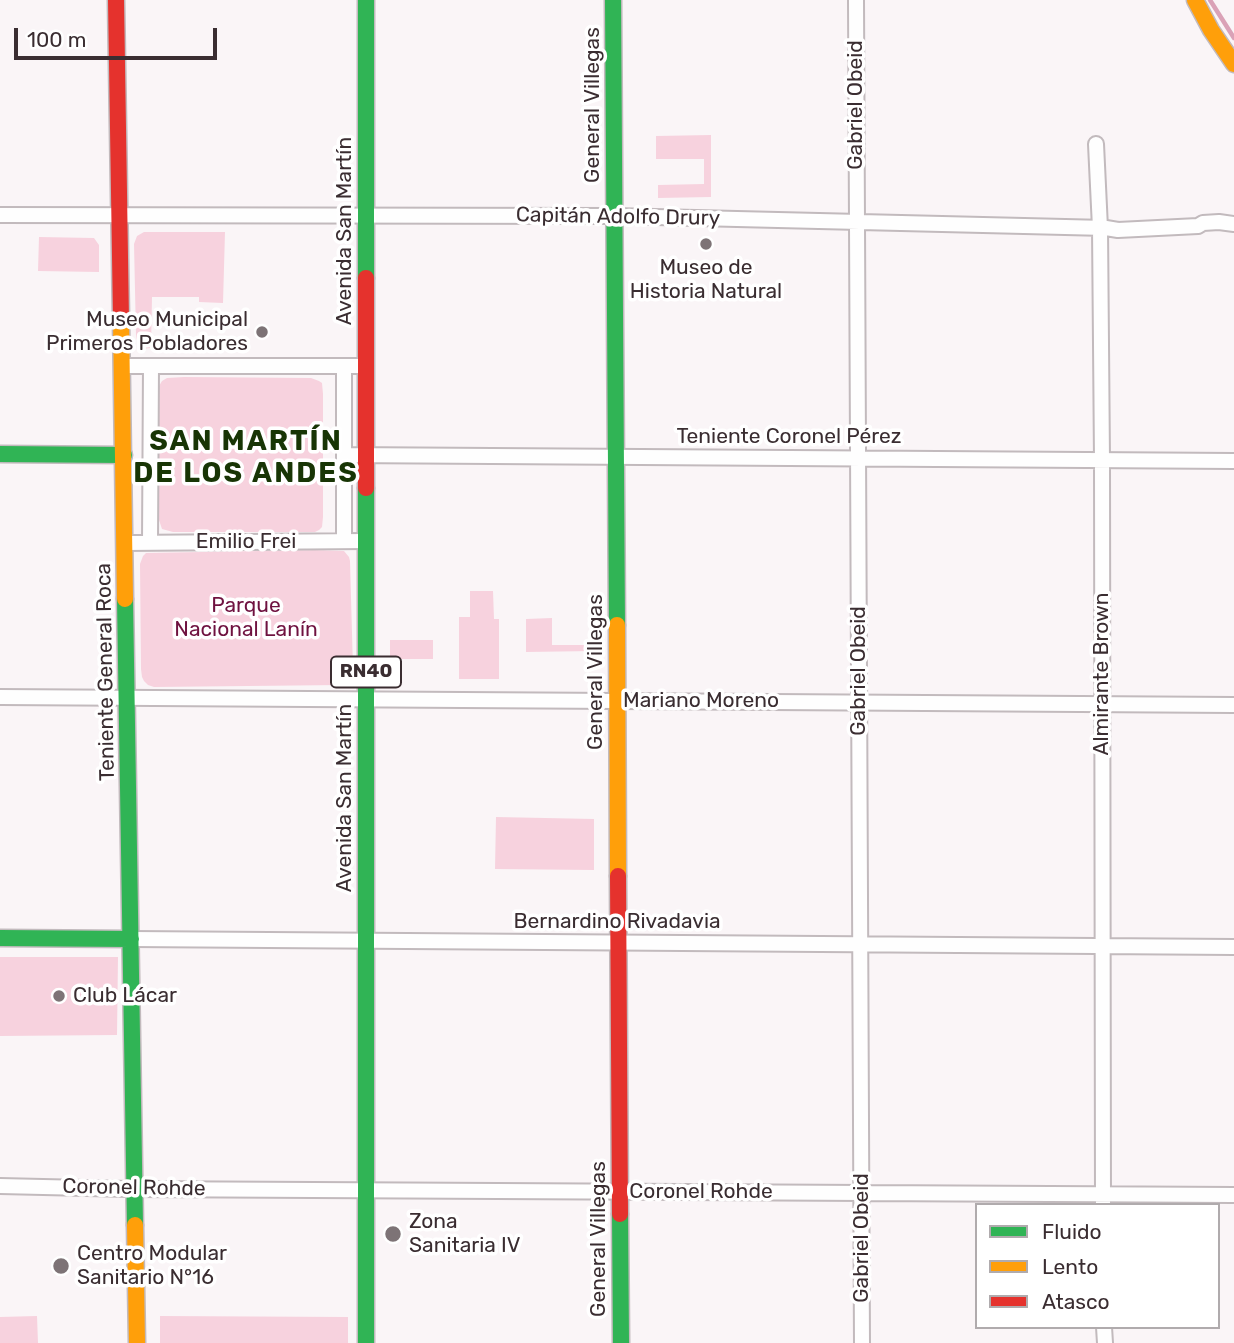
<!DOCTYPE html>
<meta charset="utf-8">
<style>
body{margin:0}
#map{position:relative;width:1234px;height:1343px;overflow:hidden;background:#faf5f7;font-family:Rubik,sans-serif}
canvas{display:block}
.legend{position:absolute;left:975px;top:1203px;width:245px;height:126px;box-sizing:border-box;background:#fff;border:2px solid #b0abad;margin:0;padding:9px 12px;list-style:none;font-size:21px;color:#3a2d31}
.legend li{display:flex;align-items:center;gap:14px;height:35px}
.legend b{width:35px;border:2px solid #b0abad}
.scale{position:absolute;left:14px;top:28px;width:203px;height:32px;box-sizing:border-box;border:4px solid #3a2d31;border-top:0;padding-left:9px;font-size:21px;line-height:24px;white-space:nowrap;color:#3a2d31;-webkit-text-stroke:5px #fff;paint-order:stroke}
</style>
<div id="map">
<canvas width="1234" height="1343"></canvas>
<ul class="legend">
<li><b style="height:9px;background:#30b455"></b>Fluido</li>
<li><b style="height:9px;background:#ff9f0a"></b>Lento</li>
<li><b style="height:9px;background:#e5322d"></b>Atasco</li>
</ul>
<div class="scale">100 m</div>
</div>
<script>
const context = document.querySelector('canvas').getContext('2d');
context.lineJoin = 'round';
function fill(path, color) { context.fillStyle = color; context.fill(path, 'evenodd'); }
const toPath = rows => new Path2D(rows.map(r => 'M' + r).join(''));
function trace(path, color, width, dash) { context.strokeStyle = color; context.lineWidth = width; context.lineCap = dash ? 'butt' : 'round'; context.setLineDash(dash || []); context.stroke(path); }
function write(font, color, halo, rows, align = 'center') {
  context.font = font + ' Rubik,sans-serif'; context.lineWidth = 7; context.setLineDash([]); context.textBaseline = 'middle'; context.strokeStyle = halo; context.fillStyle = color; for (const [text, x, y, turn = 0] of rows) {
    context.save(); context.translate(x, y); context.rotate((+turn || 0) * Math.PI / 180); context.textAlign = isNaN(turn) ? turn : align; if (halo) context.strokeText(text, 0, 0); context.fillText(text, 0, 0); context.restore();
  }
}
fill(toPath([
 [711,135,711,197,658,198,658,185,704,184,704,159,656,159,656,136],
 [144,232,225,232,223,303,199,302,199,297,152,297,151,348,139,349,136,336,134,244,137,236],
 [39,237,94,238,99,245,99,272,38,271],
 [184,377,311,378,319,381,322,383,323,394,323,517,322,527,319,530,315,532,173,532,162,529,159,520,159,386,162,381,167,378],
 [315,550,344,551,349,557,350,561,353,669,352,675,347,683,342,685,154,687,148,685,144,681,142,677,141,669,140,564,143,556,146,553],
 [470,591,493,591,494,619,499,619,499,679,459,679,459,617,470,617],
 [552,618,552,645,594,645,594,651,526,652,526,619],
 [390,640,433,640,433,659,390,659],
 [496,817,594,819,594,870,495,869],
 [0,957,118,957,117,1035,0,1036],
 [37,1316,38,1343,0,1343,0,1317],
 [160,1316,348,1317,348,1343,160,1343]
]), '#f7d2de');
trace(toPath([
 [1210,0,1234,38]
]), '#daa2b7', 4.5);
const street = toPath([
 [856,0,862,1343],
 [1096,144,1100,228,1102,460,1103,1205],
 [0,215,614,216,1106,228,1118,230,1198,226,1203,223,1219,222,1234,224],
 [122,366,366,366],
 [344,366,344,541],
 [344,455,1234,461],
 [150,542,151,366],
 [125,543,366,541],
 [0,697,1234,705],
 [131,939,1234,947],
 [0,1186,129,1189,1234,1195],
 [1104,1327,1105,1343]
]);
const fast = toPath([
 [366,0,366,278],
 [613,0,617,625],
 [0,454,124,455],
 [366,488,366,1343],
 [125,599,135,1225],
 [0,938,131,939],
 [620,1214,621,1343]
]);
const slow = toPath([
 [1195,0,1211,30,1234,64],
 [121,320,125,599],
 [617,625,618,876],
 [135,1225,137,1343]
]);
const jam = toPath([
 [116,0,121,320],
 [366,278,366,488],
 [618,876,620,1214]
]);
trace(street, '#c2babd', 18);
trace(fast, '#c2babd', 19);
trace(slow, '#c2babd', 19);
trace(jam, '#c2babd', 19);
trace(street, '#fefefe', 14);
trace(fast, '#30b455', 16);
trace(slow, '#ff9f0a', 16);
trace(jam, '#e5322d', 16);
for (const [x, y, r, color] of [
 [706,244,7,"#7d7376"],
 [262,332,7,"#7d7376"],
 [59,996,7,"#7d7376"],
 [393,1234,9,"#7d7376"],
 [61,1266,9,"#7d7376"]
]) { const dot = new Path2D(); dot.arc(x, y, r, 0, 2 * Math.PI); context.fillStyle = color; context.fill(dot); trace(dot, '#fff', 2.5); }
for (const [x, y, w] of [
 [366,672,70]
]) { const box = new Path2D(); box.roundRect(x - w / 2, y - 15.5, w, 31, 5); context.fillStyle = '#fff'; context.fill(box); trace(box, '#3a2d31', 2); }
write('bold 19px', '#3a2d31', null, [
 ["RN40",366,672]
]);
write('21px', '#3a2d31', '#fff', [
 ["General Villegas",593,105,-90],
 ["Gabriel Obeid",856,105,-90],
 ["Capitán Adolfo Drury",618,217,1],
 ["Avenida San Martín",345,231,-90],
 ["Teniente Coronel Pérez",789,437],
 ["Emilio Frei",246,542],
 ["Gabriel Obeid",859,671,-90],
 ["Teniente General Roca",106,672,-91],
 ["General Villegas",596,672,-90],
 ["Almirante Brown",1102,674,-90],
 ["Mariano Moreno",701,701],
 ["Avenida San Martín",345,798,-90],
 ["Bernardino Rivadavia",617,922],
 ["Coronel Rohde",134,1188,1],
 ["Coronel Rohde",701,1192],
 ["Gabriel Obeid",862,1238,-90],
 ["General Villegas",599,1239,-90]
]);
write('21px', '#3a2d31', '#fff', [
 ["Museo de",706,268,"center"],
 ["Historia Natural",706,292,"center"],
 ["Museo Municipal",248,320,"right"],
 ["Primeros Pobladores",248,344,"right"],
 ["Club Lácar",73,996],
 ["Zona",409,1222],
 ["Sanitaria IV",409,1246],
 ["Centro Modular",77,1254],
 ["Sanitario N°16",77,1278]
], 'left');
write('21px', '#6f1240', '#fff', [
 ["Parque",246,606],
 ["Nacional Lanín",246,630]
]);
context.letterSpacing = '2px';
write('bold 28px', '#183505', '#fff', [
 ["SAN MARTÍN",246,442],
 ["DE LOS ANDES",246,474]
]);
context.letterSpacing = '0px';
</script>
